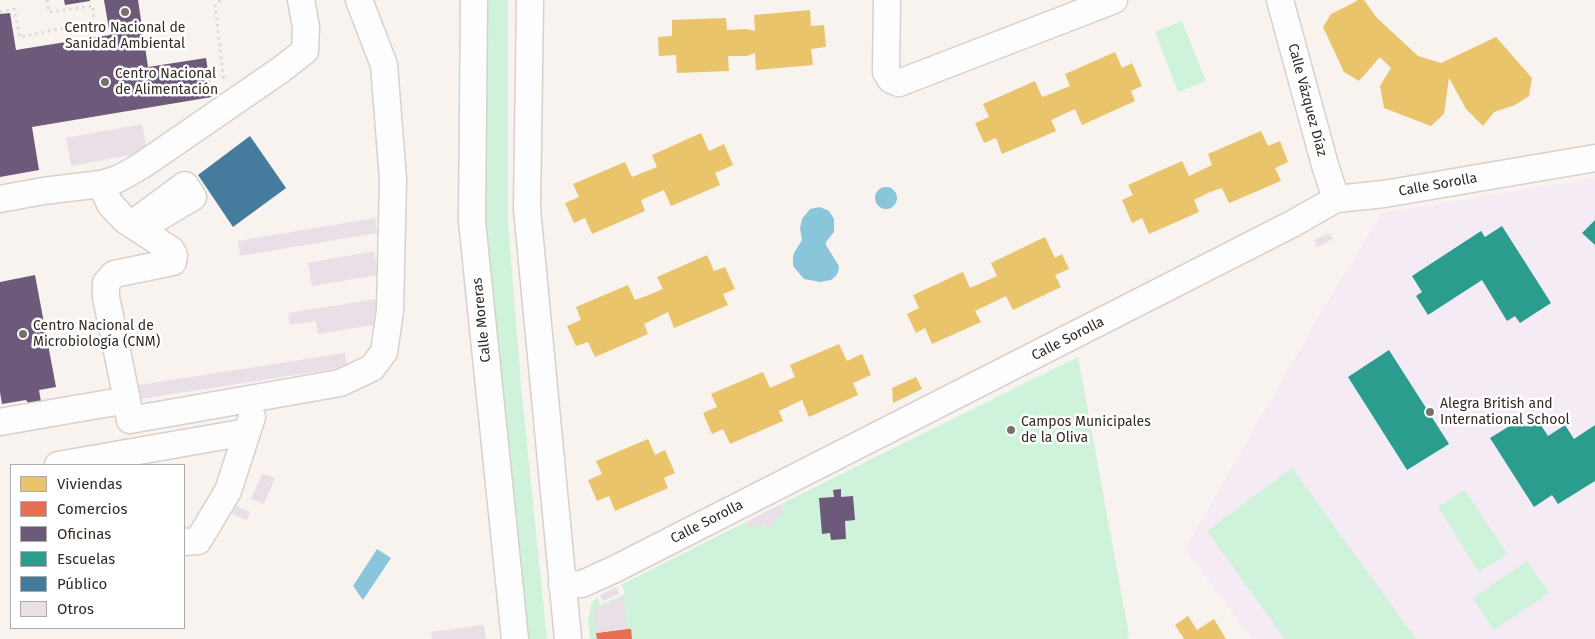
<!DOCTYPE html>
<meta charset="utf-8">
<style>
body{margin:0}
#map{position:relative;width:1595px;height:639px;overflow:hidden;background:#f9f3ef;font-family:"Fira Sans",sans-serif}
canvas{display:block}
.legend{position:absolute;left:10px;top:464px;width:175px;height:165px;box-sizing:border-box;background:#fff;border:1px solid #aeaaa7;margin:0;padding:6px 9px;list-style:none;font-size:15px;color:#342a23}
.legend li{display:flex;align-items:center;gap:10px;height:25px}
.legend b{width:25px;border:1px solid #aeaaa7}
</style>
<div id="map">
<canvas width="1595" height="639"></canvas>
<ul class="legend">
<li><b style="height:14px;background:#e9c46a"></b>Viviendas</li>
<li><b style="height:14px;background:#e76f51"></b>Comercios</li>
<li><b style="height:14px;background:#6d597a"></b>Oficinas</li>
<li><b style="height:14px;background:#2a9d8f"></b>Escuelas</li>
<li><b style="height:14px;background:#457b9d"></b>Público</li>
<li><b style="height:14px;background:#e9dfe6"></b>Otros</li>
</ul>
</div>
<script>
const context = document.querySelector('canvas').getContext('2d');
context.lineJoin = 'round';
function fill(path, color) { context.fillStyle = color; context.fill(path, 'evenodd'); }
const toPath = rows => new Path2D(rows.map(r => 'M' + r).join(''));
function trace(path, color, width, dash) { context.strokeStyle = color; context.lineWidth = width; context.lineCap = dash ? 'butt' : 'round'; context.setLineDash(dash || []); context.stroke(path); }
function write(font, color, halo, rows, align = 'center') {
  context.font = font + ' "Fira Sans",sans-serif'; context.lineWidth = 5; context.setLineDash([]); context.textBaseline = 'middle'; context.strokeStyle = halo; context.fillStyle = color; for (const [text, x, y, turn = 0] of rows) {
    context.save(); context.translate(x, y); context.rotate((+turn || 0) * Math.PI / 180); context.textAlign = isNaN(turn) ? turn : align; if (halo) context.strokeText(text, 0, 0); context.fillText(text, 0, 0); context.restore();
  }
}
fill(toPath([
 [1595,178,1595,639,1252,639,1185,549,1322,311,1382,213]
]), '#f4ebf5');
fill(toPath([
 [484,0,508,0,508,222,521,385,547,639,524,639,484,228],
 [1182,21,1206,81,1178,92,1155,32],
 [1078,357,1129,635,1127,639,590,639,588,620,592,603,597,597,600,605,624,595,624,590,621,585,746,522,749,528,765,522,764,526,768,530,783,512,781,504],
 [1292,468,1416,639,1285,639,1207,531],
 [1465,490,1507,554,1479,572,1438,507],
 [1527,561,1549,593,1494,630,1473,598]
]), '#cff2da');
fill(toPath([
 '875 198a11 11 0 1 1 22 0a11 11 0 1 1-22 0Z',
 [820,207,829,211,834,219,834,232,826,242,826,245,839,266,838,272,836,276,831,280,820,282,804,279,793,266,793,257,794,253,802,240,800,228,802,219,810,209],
 [377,549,391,558,363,600,353,586]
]), '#8ac6db');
fill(toPath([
 [1356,0,1364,0,1377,18,1418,56,1441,63,1496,37,1532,78,1529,96,1515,105,1494,112,1483,126,1466,109,1449,78,1444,114,1431,126,1384,108,1380,86,1391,68,1380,57,1359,81,1344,72,1323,27,1331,14,1357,1],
 [810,10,811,26,824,25,826,47,811,49,813,65,756,70,755,53,747,56,728,56,729,71,677,73,676,55,659,56,658,37,672,36,672,20,726,18,727,30,746,29,755,31,754,15],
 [1115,52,1122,68,1132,63,1142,86,1131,91,1135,101,1082,125,1075,109,1051,120,1056,131,1002,154,996,138,984,143,975,123,989,117,983,104,1035,81,1042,97,1053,93,1070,86,1065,74],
 [1261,131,1268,146,1280,141,1288,162,1275,168,1281,181,1229,203,1222,188,1210,192,1194,200,1199,212,1149,234,1142,218,1132,223,1122,200,1133,195,1128,185,1182,161,1189,176,1212,165,1208,154],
 [701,133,709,151,724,144,733,165,715,173,720,185,671,206,664,190,641,200,645,211,592,234,585,218,574,223,565,203,579,197,573,184,625,162,632,177,657,167,652,155],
 [1045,237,1055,258,1062,254,1069,269,1055,275,1061,287,1013,310,1006,296,975,311,981,322,932,344,925,328,916,333,907,314,919,308,913,295,963,272,970,288,997,276,991,263],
 [707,255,714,271,725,267,735,289,723,294,728,305,674,328,668,312,644,324,648,334,595,357,588,342,576,346,567,326,581,320,576,307,628,285,635,300,646,296,663,289,657,277],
 [839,344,847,361,862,354,871,375,853,383,858,395,809,417,802,400,779,411,783,421,730,444,723,429,712,434,703,413,717,407,711,394,763,372,770,388,795,377,790,365],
 [916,377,922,389,893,403,892,388],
 [648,439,655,455,665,450,675,473,664,478,668,488,615,511,609,496,597,501,588,480,602,474,596,461],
 [1188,616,1197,630,1214,619,1226,639,1184,639,1175,625]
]), '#e9c46a');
fill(toPath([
 [627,629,631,629,632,639,597,639,596,633]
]), '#e76f51');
fill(toPath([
 [64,0,90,0,90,1,65,5],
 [104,0,138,0,148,67,206,58,212,97,32,127,39,170,0,177,0,14,10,13,16,50,110,35],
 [35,275,56,387,39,390,41,402,29,404,26,400,2,404,0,392,0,282],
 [841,489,841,497,853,496,855,520,845,521,846,539,831,540,830,533,822,534,819,498,834,497,833,490]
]), '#6d597a');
fill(toPath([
 [1595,220,1595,245,1582,233],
 [1502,226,1551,303,1520,323,1515,316,1507,321,1482,280,1428,315,1416,296,1422,292,1412,276,1481,231,1485,237],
 [1389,350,1449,444,1407,470,1348,377],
 [1521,419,1526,427,1537,419,1548,436,1565,425,1574,439,1595,425,1595,481,1558,504,1552,495,1534,507,1490,438]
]), '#2a9d8f');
fill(toPath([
 [250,136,286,188,233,227,198,175]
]), '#457b9d');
fill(toPath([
 [142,124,147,152,71,166,66,138],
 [375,218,377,233,240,256,238,241],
 [1330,233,1333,239,1317,247,1314,240],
 [374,251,378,275,312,286,308,263],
 [376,299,380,324,318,334,316,321,290,325,288,313],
 [345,353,347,367,141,399,139,385],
 [262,473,275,478,264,504,251,499],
 [781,504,783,512,768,530,764,526,765,522,749,528,746,522],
 [236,506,250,512,247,520,232,514],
 [616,587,619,594,603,601,600,595],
 [624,597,627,629,596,633,594,617,596,608],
 [484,625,486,639,432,639,431,632]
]), '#e9dfe6');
const minor = toPath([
 [474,0,472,221,515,639],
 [530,0,527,209,568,639],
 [887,0,886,72,891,80,899,83,1114,0],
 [1280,0,1325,165,1336,199],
 [0,199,43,191,101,184],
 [132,224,185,185,193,197,139,229],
 [127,400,130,420,340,383,372,368,384,352,390,311,393,179,384,65,359,0],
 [0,422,127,400,106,297,106,283,114,274,173,262,174,255,171,250,125,220,110,204,101,184,118,179,141,166,279,71,305,51,306,27,301,0],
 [58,465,247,432],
 [184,542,198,541,228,491,252,417],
 [562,585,582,584,615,569,1292,224,1336,199,1384,194,1595,158]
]);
trace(minor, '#d8d0cb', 29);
trace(toPath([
 [220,0,215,6,224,82],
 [0,12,14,9,20,37,94,22,93,6,49,12,47,0]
]), '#dcdad8', 3, [2.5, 4]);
trace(minor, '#fefdfd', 26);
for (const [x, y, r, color] of [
 [125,12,5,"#79706a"],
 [105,82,5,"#79706a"],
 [23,334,5,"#79706a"],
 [1430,412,5,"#79706a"],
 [1011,430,5,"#79706a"]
]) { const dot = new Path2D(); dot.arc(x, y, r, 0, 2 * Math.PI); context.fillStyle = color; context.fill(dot); trace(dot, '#fff', 2); }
write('14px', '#342a23', '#fff', [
 ["Centro Nacional de",125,28,"center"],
 ["Sanidad Ambiental",125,44,"center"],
 ["Centro Nacional",115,74],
 ["de Alimentación",115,90],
 ["Centro Nacional de",33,326],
 ["Microbiología (CNM)",33,342],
 ["Alegra British and",1440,404],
 ["International School",1440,420],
 ["Campos Municipales",1021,422],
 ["de la Oliva",1021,438]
], 'left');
write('14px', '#342a23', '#fff', [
 ["Calle Vázquez Díaz",1307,100,75],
 ["Calle Sorolla",1438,185,-10],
 ["Calle Moreras",482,320,-96],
 ["Calle Sorolla",1068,339,-27],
 ["Calle Sorolla",707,522,-27]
]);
</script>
